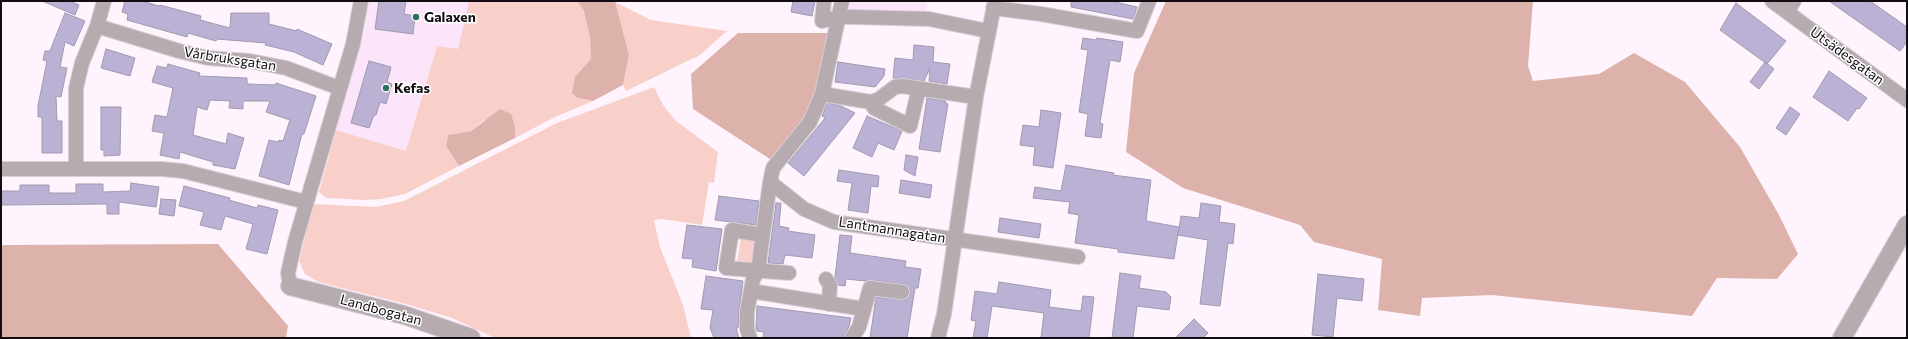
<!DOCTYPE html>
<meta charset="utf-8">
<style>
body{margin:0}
#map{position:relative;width:1908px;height:339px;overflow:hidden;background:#fff4fe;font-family:Commissioner,sans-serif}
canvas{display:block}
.frame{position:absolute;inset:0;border:2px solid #130d13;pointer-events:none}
</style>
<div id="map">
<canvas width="1908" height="339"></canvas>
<div class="frame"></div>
</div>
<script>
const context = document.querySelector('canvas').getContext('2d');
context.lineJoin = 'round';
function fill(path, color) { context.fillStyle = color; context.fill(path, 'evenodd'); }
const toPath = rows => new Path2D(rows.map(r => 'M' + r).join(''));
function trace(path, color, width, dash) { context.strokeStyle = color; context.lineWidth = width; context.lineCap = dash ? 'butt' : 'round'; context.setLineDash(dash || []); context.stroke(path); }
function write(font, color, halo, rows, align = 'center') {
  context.font = font + ' Commissioner,sans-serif'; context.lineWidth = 3; context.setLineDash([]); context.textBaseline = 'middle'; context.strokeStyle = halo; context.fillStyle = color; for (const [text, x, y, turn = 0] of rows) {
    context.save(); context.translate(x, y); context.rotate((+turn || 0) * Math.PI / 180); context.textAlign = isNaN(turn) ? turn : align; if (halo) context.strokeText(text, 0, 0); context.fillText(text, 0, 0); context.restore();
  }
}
fill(toPath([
 [369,1,469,1,458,50,437,46,406,151,336,130,364,34],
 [845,1,928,1,926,14,843,11]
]), '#fce4fb');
fill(toPath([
 [469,1,577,1,584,11,590,38,591,60,586,64,578,98,593,101,555,117,515,138,515,127,484,120,471,131,448,135,446,146,459,166,405,194,381,199,364,200,326,198,319,192,336,130,406,151,437,46,458,49],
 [615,2,651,20,727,31,700,55,626,91,623,85,629,55],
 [654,87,663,105,676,121,718,152,714,183,709,182,702,225,662,219,654,220,660,247,683,305,691,338,495,338,452,318,406,304,318,282,305,274,299,261,313,204,376,207,404,201,557,123],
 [741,238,757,240,753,264,737,262]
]), '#f9cfc9');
fill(toPath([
 [577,1,615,1,629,55,623,85,593,101,578,98,572,93,575,77,591,59,590,38,584,11],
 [1166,1,1533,1,1528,66,1533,81,1599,74,1634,53,1685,82,1740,147,1779,215,1798,254,1777,279,1717,278,1692,316,1492,295,1422,298,1420,316,1378,310,1382,259,1314,242,1300,225,1183,188,1126,152,1134,73],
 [738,33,840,33,822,104,773,161,693,109,691,74],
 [500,109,511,114,515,127,515,138,459,166,446,146,448,135,471,131],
 [218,244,288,326,286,338,1,338,1,246,3,245]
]), '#ddb2ab');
const building = toPath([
 [42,1,70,1,79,5,75,15,42,1],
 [125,1,142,1,159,6,160,5,201,16,200,20,230,28,231,13,269,13,269,24,297,31,297,29,332,44,323,65,294,52,265,45,266,43,217,39,216,41,188,33,187,37,127,20,128,14,122,12,125,1],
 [379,1,406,1,404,14,415,16,413,34,375,29,379,1],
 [793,1,815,1,812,16,791,12,793,1],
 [1071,1,1111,1,1137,7,1133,19,1071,7,1071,1],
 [1829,1,1870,1,1907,27,1907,42,1900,51,1829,1],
 [1736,3,1786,41,1767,64,1720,30,1736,3],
 [65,13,85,21,74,46,65,42,60,67,67,68,61,97,56,96,57,121,62,121,62,153,42,153,42,117,38,117,38,106,47,61,43,60,45,51,50,51,65,13],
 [1083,38,1096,40,1097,38,1123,42,1120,62,1110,60,1100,123,1103,124,1101,138,1085,136,1088,114,1079,112,1088,50,1081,49,1083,38],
 [914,45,934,47,933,62,950,64,947,84,929,81,930,68,924,81,893,78,895,58,913,60,914,45],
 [106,49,135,58,130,76,101,68,106,49],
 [369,61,391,67,387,82,392,84,386,104,380,102,376,115,374,115,369,128,351,123,369,61],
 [838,62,885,69,884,76,875,87,835,82,838,62],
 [1765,62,1774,69,1759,89,1750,82,1765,62],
 [168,64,200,73,199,76,247,78,247,84,275,85,276,83,316,96,304,134,302,134,289,185,259,176,269,140,278,142,279,140,283,141,290,120,266,112,270,101,243,101,243,109,229,108,230,101,210,100,207,110,197,107,193,135,226,144,228,133,244,138,235,169,213,165,213,162,180,152,179,159,160,155,164,133,152,131,155,115,167,117,173,88,152,82,157,66,167,68,168,64],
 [1829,71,1867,98,1859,109,1857,108,1848,121,1813,97,1829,71],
 [927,98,946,101,945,103,948,104,940,152,919,149,927,98],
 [827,103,839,105,855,113,804,176,788,163,825,118,822,116,827,103],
 [101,107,121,107,120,155,104,156,104,150,101,150,101,107],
 [1790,107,1800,114,1786,135,1776,128,1790,107],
 [1041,110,1061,113,1053,168,1033,165,1035,147,1020,145,1023,125,1039,127,1041,110],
 [867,116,902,131,894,150,878,143,872,157,853,148,867,116],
 [906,155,918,157,915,176,904,170,906,155],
 [1066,165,1114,173,1113,175,1151,180,1146,221,1179,227,1174,259,1118,252,1118,249,1075,243,1079,215,1068,213,1070,202,1033,198,1035,187,1061,191,1066,165],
 [839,170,879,176,878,187,871,186,868,213,848,210,852,183,837,181,839,170],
 [901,180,932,185,930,198,899,193,901,180],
 [131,183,159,187,156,207,119,202,119,214,107,214,107,204,1,205,1,191,20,191,20,185,49,185,49,193,76,193,76,184,103,184,103,192,130,191,131,183],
 [184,186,230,198,229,200,257,208,258,205,278,210,267,254,246,249,253,224,225,216,221,230,200,225,204,212,179,206,184,186],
 [719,196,759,201,756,225,715,220,719,196],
 [161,199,176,200,174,216,159,214,161,199],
 [776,203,781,203,779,226,789,228,788,231,815,235,812,258,785,255,783,264,768,263,776,203],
 [1201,203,1221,206,1219,222,1235,224,1233,244,1228,243,1220,306,1200,304,1208,240,1178,235,1181,216,1199,218,1201,203],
 [1000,218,1041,224,1039,238,998,232,1000,218],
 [687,225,722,229,716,271,692,267,693,259,682,258,687,225],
 [840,235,852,236,850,253,906,261,905,267,921,269,918,288,915,288,907,338,870,338,876,297,905,300,909,297,910,289,903,284,871,280,865,281,846,279,845,286,838,285,835,277,840,235],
 [1120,273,1141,276,1139,288,1166,292,1171,297,1169,310,1137,306,1133,338,1112,338,1120,273],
 [1318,274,1364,279,1362,301,1337,298,1333,337,1312,335,1318,274],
 [706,276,743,281,739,312,738,328,736,328,739,338,714,338,710,328,713,310,701,309,706,276],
 [999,282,1051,290,1049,307,1081,311,1083,296,1094,297,1089,338,1041,338,1044,313,992,306,987,338,973,338,976,321,971,320,975,291,997,294,999,282],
 [757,306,851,318,849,326,844,338,763,338,764,332,757,331,756,328,757,306],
 [1194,319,1208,333,1203,338,1175,338,1194,319]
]);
fill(building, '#bab1d5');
trace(building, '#9f9aaf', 1);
const minor = toPath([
 [824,1,822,21,839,17,854,17,929,19,988,31],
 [842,1,822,94,810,122,773,168,770,182,804,209,834,222,1078,257],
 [1772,1,1907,100],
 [993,8,1041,14,1137,31,1149,1],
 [1787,12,1794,1],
 [97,26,179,51,208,58,250,61,286,68,339,88],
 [822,94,871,102,879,99,895,87,902,86,976,97],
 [871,102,874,108,910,126,919,88],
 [76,168,76,88,82,63,97,26,104,1],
 [1,169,161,169,183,171,306,202],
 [762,235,732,230,726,268,789,273],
 [826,279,830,285,829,304],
 [290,286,288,273,295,242,353,44,361,1],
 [751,291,864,309],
 [750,338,747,329,747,312,753,279,758,271,770,182],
 [852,338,859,327,870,288,902,292],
 [938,338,944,314,976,97,995,1]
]);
const tertiary = toPath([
 [290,286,404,315,471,338],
 [1842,338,1907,225]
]);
trace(minor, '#d9cfd8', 16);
trace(tertiary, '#d9cfd8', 20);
trace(minor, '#b6abae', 14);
trace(tertiary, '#b6abae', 18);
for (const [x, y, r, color] of [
 [416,17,4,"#2e705f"],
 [386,88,4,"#2e705f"]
]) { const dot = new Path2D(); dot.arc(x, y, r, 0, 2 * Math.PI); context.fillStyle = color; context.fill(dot); trace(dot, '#fff', 1.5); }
write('bold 14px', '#130d13', '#fff', [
 ["Galaxen",424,17],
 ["Kefas",394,88]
], 'left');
write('14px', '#130d13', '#fff', [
 ["Utsädesgatan",1847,56,36],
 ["Vårbruksgatan",230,59,9],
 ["Lantmannagatan",892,230,9],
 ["Landbogatan",381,310,15]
]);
</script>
